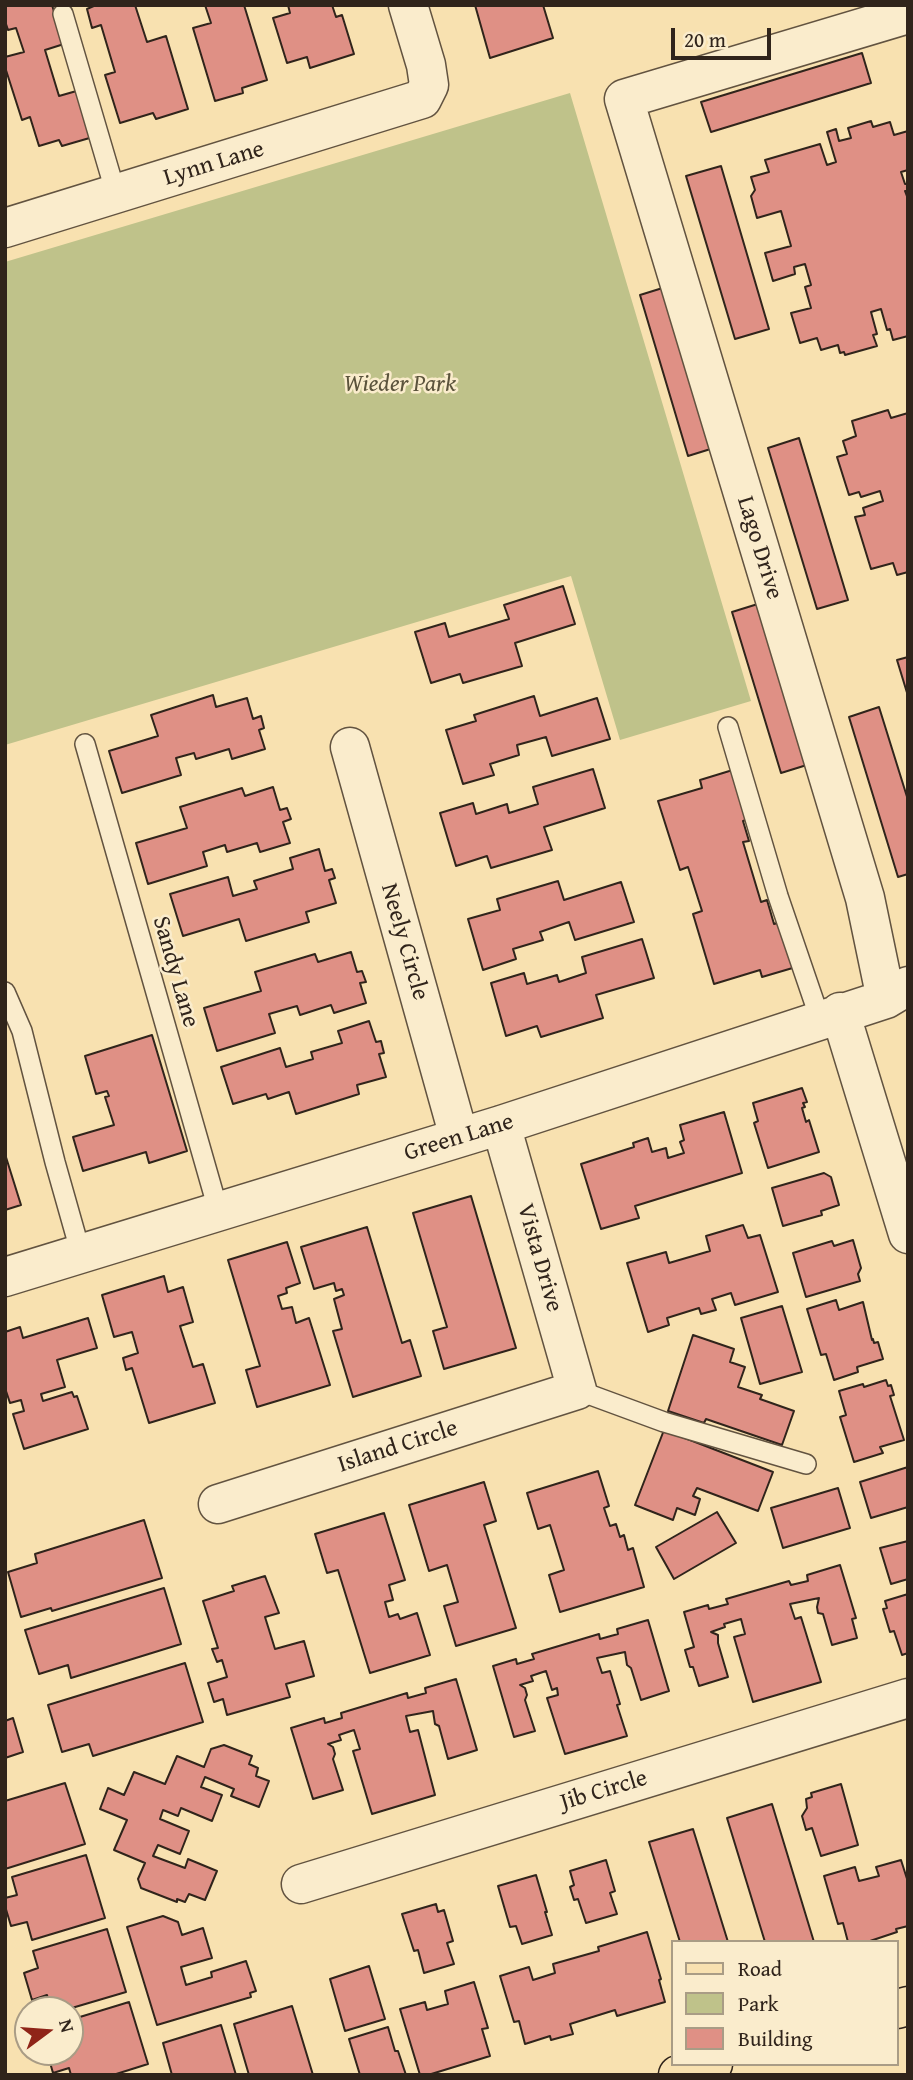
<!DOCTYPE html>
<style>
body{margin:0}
#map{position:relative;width:913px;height:2080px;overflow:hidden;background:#f8e1b0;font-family:"Gentium Book Plus",serif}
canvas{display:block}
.frame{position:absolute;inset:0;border:7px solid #30241b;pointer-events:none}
.legend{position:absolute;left:671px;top:1940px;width:228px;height:126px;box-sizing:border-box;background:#faeccc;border:2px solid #a99c85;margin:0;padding:9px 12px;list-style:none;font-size:21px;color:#30241b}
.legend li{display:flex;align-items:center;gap:14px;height:35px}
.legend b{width:35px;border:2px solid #a99c85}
.north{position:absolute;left:14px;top:1996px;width:70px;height:70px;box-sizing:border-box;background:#faeccc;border:2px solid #a99c85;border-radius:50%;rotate:74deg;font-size:19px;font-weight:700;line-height:28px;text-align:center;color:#30241b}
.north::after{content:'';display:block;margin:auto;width:24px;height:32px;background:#8f2418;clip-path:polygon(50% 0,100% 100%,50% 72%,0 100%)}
.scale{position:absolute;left:671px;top:28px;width:100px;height:32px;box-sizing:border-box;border:4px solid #30241b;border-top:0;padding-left:9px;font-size:21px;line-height:24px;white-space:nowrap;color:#30241b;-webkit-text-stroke:5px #faeccc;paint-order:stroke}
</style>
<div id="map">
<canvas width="913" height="2080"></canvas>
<div class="frame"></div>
<ul class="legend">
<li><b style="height:9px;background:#f8e1b0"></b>Road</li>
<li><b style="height:19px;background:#bfc28a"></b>Park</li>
<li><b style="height:19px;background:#df9085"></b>Building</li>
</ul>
<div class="north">N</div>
<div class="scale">20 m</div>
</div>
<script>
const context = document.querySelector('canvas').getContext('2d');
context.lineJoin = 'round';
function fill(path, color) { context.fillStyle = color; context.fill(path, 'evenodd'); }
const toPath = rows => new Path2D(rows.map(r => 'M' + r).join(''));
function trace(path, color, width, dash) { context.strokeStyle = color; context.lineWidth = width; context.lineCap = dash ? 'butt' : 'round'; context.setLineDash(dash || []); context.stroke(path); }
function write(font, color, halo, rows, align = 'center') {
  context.font = font + ' "Gentium Book Plus",serif'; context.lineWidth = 5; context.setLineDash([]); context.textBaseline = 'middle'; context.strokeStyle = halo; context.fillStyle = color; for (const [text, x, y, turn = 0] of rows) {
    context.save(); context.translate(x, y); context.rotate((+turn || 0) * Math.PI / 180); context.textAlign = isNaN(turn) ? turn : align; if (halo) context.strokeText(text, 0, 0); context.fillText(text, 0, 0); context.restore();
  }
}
fill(toPath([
 [570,93,751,701,620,740,571,576,5,745,5,262]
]), '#bfc28a');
const building = toPath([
 [5,5,52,5,64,44,45,50,59,96,80,90,93,137,62,146,59,140,39,146,30,117,22,120,5,67,5,57,24,52,16,28,8,30,5,21,5,5],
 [96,5,135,5,147,42,166,36,188,109,156,119,153,113,120,123,105,75,115,72,101,25,92,28,87,9,96,5],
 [205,5,244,5,267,80,242,88,243,93,215,101,193,28,211,23,205,5],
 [288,5,332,5,336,17,342,15,354,54,310,68,307,57,287,63,273,18,290,13,288,5],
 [475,5,543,5,553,38,490,58,475,5],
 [862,53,871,83,711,132,701,102,862,53],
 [871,121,873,127,890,122,894,135,908,131,908,170,901,172,905,184,907,184,908,187,908,191,905,191,908,199,908,336,893,340,890,329,887,330,881,309,871,312,877,334,873,335,877,346,845,355,844,352,840,353,838,345,821,350,817,338,800,343,791,313,811,308,805,287,811,285,805,264,794,267,795,274,773,281,765,253,791,246,781,211,757,218,751,196,755,190,751,177,769,172,765,160,820,144,827,165,836,162,827,132,836,129,839,141,851,138,848,128,871,121],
 [721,166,769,329,735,339,686,176,721,166],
 [669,286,717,447,688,456,640,295,669,286],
 [888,410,891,418,908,413,908,572,897,575,893,563,871,569,855,517,865,515,863,508,883,501,880,491,861,497,859,492,849,495,837,457,847,454,843,441,856,436,852,421,888,410],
 [799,438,848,600,817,609,768,448,799,438],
 [563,586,575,624,515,643,522,666,463,683,460,674,431,683,415,632,445,623,449,637,509,619,504,605,563,586],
 [761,603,810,764,781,773,732,612,761,603],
 [908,657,908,696,897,660,908,657],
 [213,695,216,707,247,698,253,719,261,716,264,728,259,730,265,749,232,759,229,749,196,759,194,753,176,758,181,775,122,793,109,751,158,736,151,715,213,695],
 [534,696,540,716,597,698,610,739,552,756,546,737,517,745,519,755,490,764,494,775,463,784,446,730,476,721,474,715,534,696],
 [879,707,908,800,908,874,898,877,849,717,879,707],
 [593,769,605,808,544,827,552,850,491,868,487,856,456,866,440,813,473,803,476,814,507,804,509,813,538,804,533,787,593,769],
 [736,769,751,818,743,821,749,841,743,842,761,902,767,900,774,924,781,922,796,967,762,977,760,970,714,984,693,914,702,911,688,867,680,870,658,801,702,788,700,780,736,769],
 [273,787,280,810,287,808,291,819,283,822,290,843,260,852,257,843,227,852,225,845,203,852,207,866,148,884,136,843,187,828,180,807,242,788,245,796,273,787],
 [319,849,325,871,332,869,335,878,329,880,336,903,306,912,309,922,246,941,239,919,183,936,170,894,228,877,233,896,257,889,254,881,293,869,290,858,319,849],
 [558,881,564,900,621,882,634,922,575,940,569,922,540,932,543,940,513,949,516,959,483,970,468,919,500,910,497,899,558,881],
 [642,939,654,978,596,995,603,1018,541,1037,537,1026,506,1036,491,983,524,973,527,984,557,975,559,982,586,973,582,957,642,939],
 [351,952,357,972,362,971,366,982,360,983,366,1003,334,1013,331,1005,300,1015,297,1006,269,1014,275,1033,217,1051,204,1008,261,991,255,972,315,954,318,962,351,952],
 [369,1021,376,1042,381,1041,384,1053,379,1054,386,1077,357,1085,359,1094,296,1114,289,1092,268,1099,266,1094,233,1104,221,1067,280,1048,286,1067,313,1059,311,1052,342,1043,338,1031,369,1021],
 [152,1035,187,1151,149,1163,146,1152,83,1171,73,1137,114,1125,105,1097,109,1096,107,1091,96,1094,85,1056,152,1035],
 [802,1088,807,1102,803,1103,805,1107,802,1108,806,1122,809,1120,819,1152,768,1168,754,1123,758,1121,753,1103,802,1088],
 [724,1112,742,1173,635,1206,639,1218,601,1229,581,1164,634,1147,633,1143,648,1138,652,1152,666,1148,668,1158,684,1153,680,1142,684,1140,680,1125,724,1112],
 [5,1154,21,1205,5,1210,5,1154],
 [824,1173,831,1177,839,1205,821,1211,822,1215,783,1226,772,1188,824,1173],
 [471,1196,516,1348,444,1369,433,1331,447,1327,413,1213,471,1196],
 [743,1225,748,1238,760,1235,778,1292,735,1305,731,1293,712,1299,716,1310,701,1314,699,1308,667,1318,669,1325,648,1332,627,1263,666,1252,669,1263,710,1251,706,1236,743,1225],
 [367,1227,402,1343,410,1340,421,1376,353,1397,333,1331,342,1329,334,1299,344,1295,342,1289,336,1291,334,1283,314,1289,301,1247,367,1227],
 [853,1240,861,1268,858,1274,860,1281,806,1297,793,1253,832,1241,834,1246,853,1240],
 [287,1242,300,1283,286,1288,287,1293,278,1296,282,1309,292,1307,296,1323,309,1318,330,1385,257,1407,246,1370,260,1366,228,1260,287,1242],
 [164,1276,168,1292,183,1287,193,1322,180,1326,193,1367,203,1364,215,1403,149,1423,132,1368,126,1370,123,1358,138,1353,132,1332,114,1337,102,1295,164,1276],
 [836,1300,839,1310,863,1302,872,1340,873,1339,874,1343,878,1342,883,1359,857,1367,858,1372,834,1380,826,1354,821,1355,807,1309,836,1300],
 [782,1306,802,1372,760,1384,741,1318,782,1306],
 [88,1318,97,1348,57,1360,65,1387,41,1394,43,1401,72,1392,74,1397,77,1396,88,1429,24,1449,13,1414,24,1411,21,1400,10,1403,5,1388,5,1332,20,1327,23,1338,88,1318],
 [693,1335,734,1349,730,1362,745,1367,738,1387,762,1395,760,1399,794,1411,782,1445,706,1419,704,1423,668,1411,693,1335],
 [886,1380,888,1386,891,1385,894,1395,890,1396,904,1440,880,1447,883,1453,854,1462,840,1417,846,1415,839,1391,863,1384,864,1387,886,1380],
 [664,1430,773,1472,758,1511,697,1488,693,1496,700,1499,695,1515,677,1508,673,1520,635,1505,664,1430],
 [908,1467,908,1507,871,1518,860,1482,908,1467],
 [598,1471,609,1506,604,1508,610,1526,616,1524,620,1537,624,1535,628,1550,633,1548,644,1587,560,1612,549,1575,564,1570,550,1525,538,1529,527,1493,598,1471],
 [484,1482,496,1521,484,1525,516,1628,456,1646,444,1606,458,1602,447,1565,429,1571,409,1505,484,1482],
 [838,1488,850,1528,783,1548,771,1508,838,1488],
 [717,1512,736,1543,674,1579,656,1547,717,1512],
 [384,1513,405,1580,389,1585,393,1600,385,1602,389,1617,398,1614,400,1619,417,1613,430,1655,370,1673,338,1570,327,1573,315,1534,384,1513],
 [144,1520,162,1578,52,1611,51,1608,21,1617,8,1572,37,1563,35,1554,144,1520],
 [908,1541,908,1579,891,1584,880,1548,908,1541],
 [840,1565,856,1618,852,1619,857,1638,832,1645,823,1614,818,1613,817,1607,819,1598,790,1604,795,1619,801,1617,821,1682,753,1702,734,1637,745,1634,741,1619,724,1624,725,1627,711,1632,718,1635,718,1643,728,1677,699,1686,693,1667,690,1667,685,1650,694,1647,684,1612,708,1605,709,1609,728,1604,726,1599,789,1581,791,1585,808,1581,807,1575,840,1565],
 [265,1576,279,1613,265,1617,275,1649,304,1641,314,1676,286,1684,290,1697,227,1715,223,1699,214,1702,208,1683,227,1677,222,1660,217,1662,212,1649,218,1648,203,1601,234,1591,232,1586,265,1576],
 [164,1588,181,1644,71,1678,68,1665,39,1674,25,1630,164,1588],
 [908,1594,908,1653,902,1655,894,1631,890,1632,883,1609,887,1608,885,1601,908,1594],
 [648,1620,669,1691,641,1700,631,1668,627,1665,625,1652,597,1658,602,1673,610,1671,620,1704,617,1705,627,1736,565,1754,547,1698,558,1695,557,1688,552,1690,546,1671,531,1676,533,1681,520,1685,525,1688,527,1695,525,1700,535,1731,514,1737,493,1666,516,1659,517,1664,534,1659,532,1654,599,1634,600,1639,618,1634,617,1629,648,1620],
 [185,1663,203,1722,93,1756,89,1744,62,1752,48,1705,185,1663],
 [456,1679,477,1750,448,1759,439,1726,435,1724,433,1711,406,1716,410,1732,418,1730,435,1795,372,1814,353,1751,360,1749,354,1730,339,1735,341,1740,328,1744,333,1747,335,1754,333,1759,343,1790,313,1799,291,1728,324,1718,325,1723,342,1718,341,1713,407,1693,408,1698,426,1693,425,1688,456,1679],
 [13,1718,23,1752,5,1758,5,1721,13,1718],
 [224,1745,252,1756,249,1764,258,1768,256,1776,269,1781,259,1807,231,1796,234,1789,205,1777,201,1787,222,1795,212,1821,181,1808,178,1816,163,1810,160,1819,189,1831,180,1854,158,1845,153,1856,185,1868,188,1859,217,1871,205,1900,189,1894,185,1902,177,1899,177,1902,141,1888,138,1879,145,1863,114,1850,127,1820,100,1809,108,1788,124,1795,134,1772,165,1784,177,1756,204,1767,211,1749,224,1745],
 [65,1783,85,1844,5,1869,5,1801,65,1783],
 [841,1784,858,1845,821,1856,812,1828,806,1830,802,1816,807,1808,806,1799,812,1797,811,1793,841,1784],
 [772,1804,814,1942,765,1942,727,1818,772,1804],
 [693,1829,728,1942,680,1942,649,1842,693,1829],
 [86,1855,105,1918,32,1940,27,1922,11,1926,5,1906,5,1898,17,1895,12,1877,86,1855],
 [606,1860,615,1891,610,1893,617,1914,586,1923,578,1899,574,1900,570,1887,574,1885,570,1871,606,1860],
 [901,1860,908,1882,908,1926,896,1929,897,1932,867,1942,848,1942,843,1923,838,1924,824,1876,855,1867,859,1881,879,1876,876,1867,901,1860],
 [536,1875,547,1912,545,1912,552,1935,522,1944,516,1926,510,1927,498,1886,536,1875],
 [436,1904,438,1912,444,1910,453,1941,447,1943,454,1964,424,1973,418,1950,414,1951,402,1914,436,1904],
 [163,1916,178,1922,182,1935,203,1928,212,1958,181,1967,186,1985,212,1977,211,1972,246,1961,256,1991,250,1993,251,1997,157,2025,127,1927,163,1916],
 [107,1929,126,1992,65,2010,51,2010,47,1995,32,2000,24,1973,38,1968,33,1951,107,1929],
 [647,1932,661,1979,659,1980,665,2002,617,2016,615,2010,570,2024,573,2034,551,2040,550,2036,525,2044,519,2021,514,2022,500,1976,529,1967,533,1980,555,1973,553,1964,599,1951,598,1947,647,1932],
 [369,1966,385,2019,345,2031,330,1979,369,1966],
 [474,1982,488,2028,482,2029,490,2056,428,2075,420,2075,400,2009,425,2002,427,2010,448,2004,445,1991,474,1982],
 [129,2002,148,2064,113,2075,71,2075,69,2068,53,2073,47,2052,70,2052,70,2020,129,2002],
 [292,2006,313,2075,249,2075,234,2024,292,2006],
 [221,2025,236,2075,172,2075,163,2043,221,2025],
 [388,2027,395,2051,398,2051,406,2075,360,2075,349,2039,388,2027]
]);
fill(building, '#df9085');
trace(building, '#30241b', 2);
const lane = toPath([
 [63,14,116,194],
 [728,727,778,896,820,1019],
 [85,744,219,1213],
 [5,992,22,1031,55,1162,81,1254],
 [577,1390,664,1422,806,1464]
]);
const street = toPath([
 [5,228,422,99,429,85,426,65,408,5],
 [350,747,459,1137],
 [886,999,865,898,624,99,908,14],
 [840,1012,908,1234],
 [5,1277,501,1125,886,999,908,986],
 [218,1504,577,1390,501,1125],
 [301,1884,908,1698]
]);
const primary = toPath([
 [897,2009,908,2006],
 [678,2075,713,2064]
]);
trace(lane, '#625340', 22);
trace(street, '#625340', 41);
trace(primary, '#30241b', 41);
trace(lane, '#faeccc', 19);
trace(street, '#faeccc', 38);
trace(primary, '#f8e1b0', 38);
write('24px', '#30241b', '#faeccc', [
 ["Lynn Lane",214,164,-17],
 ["Lago Drive",759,548,73],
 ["Neely Circle",404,942,74],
 ["Sandy Lane",175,972,74],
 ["Green Lane",459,1138,-17],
 ["Vista Drive",539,1258,74],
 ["Island Circle",398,1447,-18],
 ["Jib Circle",604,1791,-17]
]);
write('italic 24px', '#5b533c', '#faeccc', [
 ["Wieder Park",400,385]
]);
</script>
